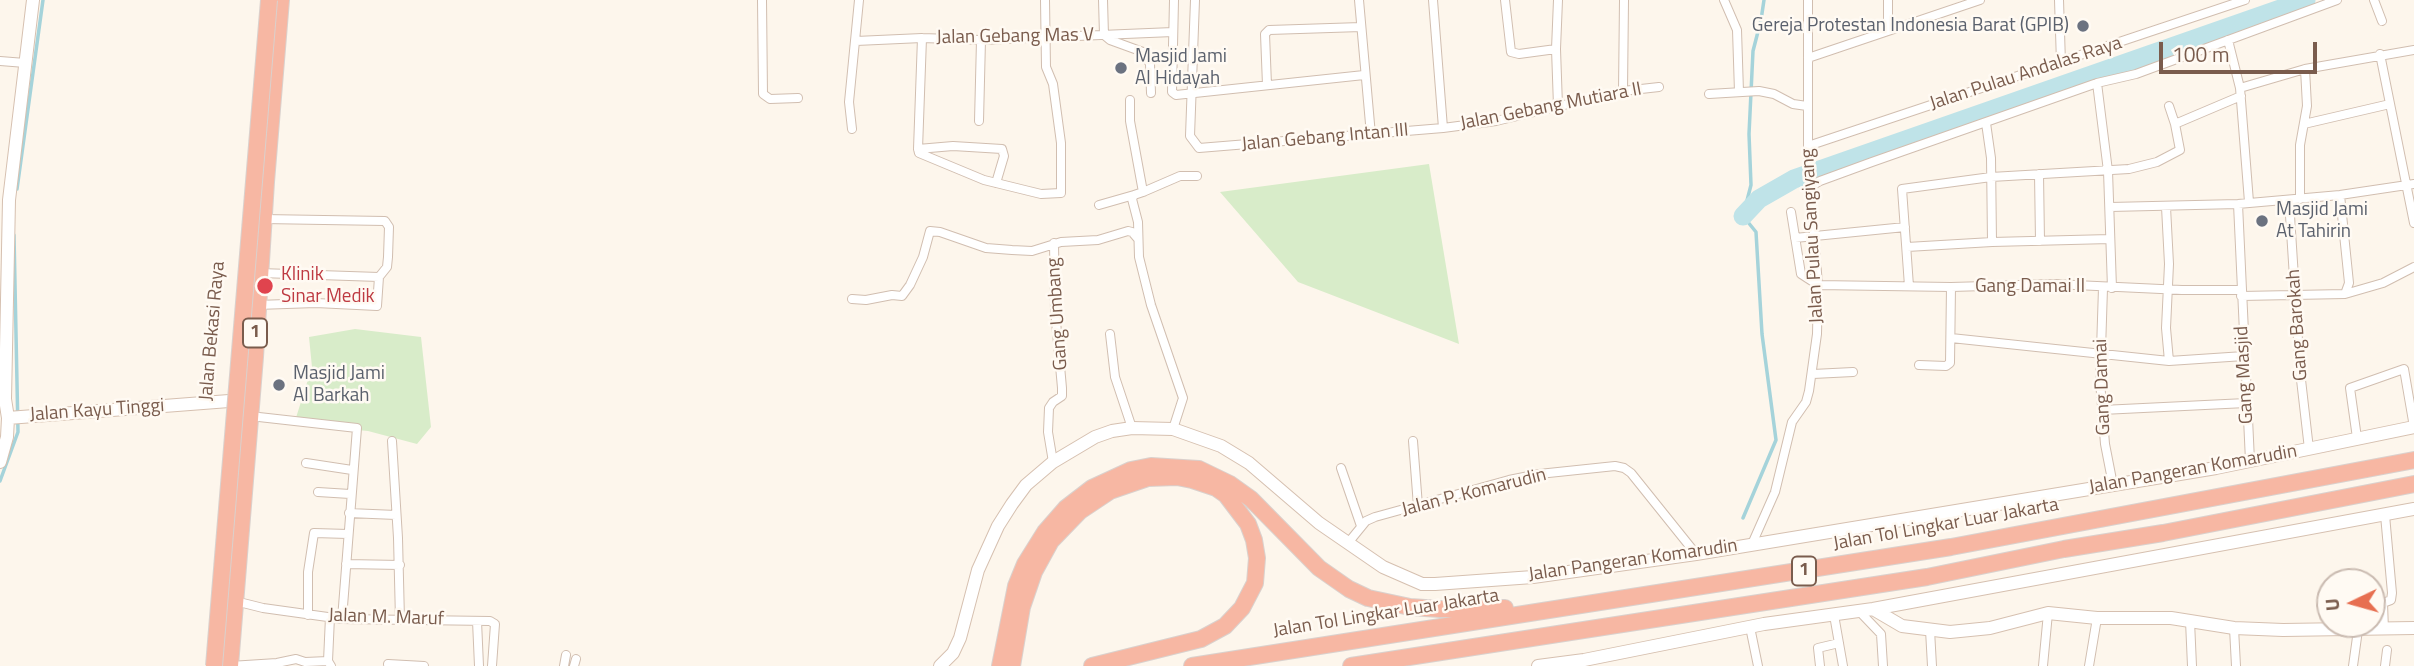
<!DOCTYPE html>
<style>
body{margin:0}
#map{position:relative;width:2414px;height:666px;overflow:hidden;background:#fdf6ec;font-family:"Titillium Web",sans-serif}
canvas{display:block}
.north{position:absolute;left:2316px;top:568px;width:70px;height:70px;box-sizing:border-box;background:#fffaf3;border:2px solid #cabbb1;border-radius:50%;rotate:265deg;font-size:19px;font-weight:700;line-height:28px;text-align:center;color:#7a5c4d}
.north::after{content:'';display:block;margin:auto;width:24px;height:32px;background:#e76f51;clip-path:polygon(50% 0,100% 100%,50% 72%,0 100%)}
.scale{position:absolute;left:2159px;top:42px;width:158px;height:32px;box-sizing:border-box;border:4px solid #7a5c4d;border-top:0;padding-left:9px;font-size:21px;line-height:24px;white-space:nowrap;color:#7a5c4d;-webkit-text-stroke:5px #fffaf3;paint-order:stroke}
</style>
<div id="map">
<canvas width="2414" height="666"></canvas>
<div class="north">U</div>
<div class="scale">100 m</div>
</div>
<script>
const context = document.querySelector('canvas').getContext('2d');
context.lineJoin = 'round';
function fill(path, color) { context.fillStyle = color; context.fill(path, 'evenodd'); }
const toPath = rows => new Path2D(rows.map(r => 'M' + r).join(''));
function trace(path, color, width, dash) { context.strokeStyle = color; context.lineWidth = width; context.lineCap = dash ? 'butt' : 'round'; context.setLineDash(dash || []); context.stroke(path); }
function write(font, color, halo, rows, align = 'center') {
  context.font = font + ' "Titillium Web",sans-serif'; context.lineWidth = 5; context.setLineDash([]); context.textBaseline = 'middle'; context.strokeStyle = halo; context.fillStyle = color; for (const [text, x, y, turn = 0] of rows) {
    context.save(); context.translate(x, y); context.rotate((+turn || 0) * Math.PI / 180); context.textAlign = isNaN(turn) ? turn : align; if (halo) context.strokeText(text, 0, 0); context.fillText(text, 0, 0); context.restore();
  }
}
fill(toPath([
 [1429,164,1459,344,1298,282,1220,192],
 [355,329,421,337,431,427,417,444,368,431,294,424,312,367,309,337]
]), '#d8ecc9');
trace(toPath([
 [17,189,43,0],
 [0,481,18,432,14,235],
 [1743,518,1776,440,1762,334,1756,232,1743,216,1751,185,1749,134,1753,51,1761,20,1764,0]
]), '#a5d3da', 3.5);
trace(toPath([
 [1743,216,1759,199,1794,179,2306,0]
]), '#bfe3e8', 19);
const street = toPath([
 [762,0,763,94,770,99,798,98],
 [1103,0,1104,35,1110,40,1143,52,1150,64,1151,93],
 [1174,0,1172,92,1176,95,1364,75],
 [1195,0,1190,136,1199,148,1443,128,1496,121,1623,91,1659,87],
 [1359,0,1371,135],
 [1433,0,1443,128],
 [1505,0,1511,52,1519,54,1556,49],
 [1724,0,1737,30,1739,92],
 [1888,0,1888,30],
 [2059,0,2061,63],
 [2374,0,2382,21],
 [2228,40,2240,88,2249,202],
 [856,41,922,38,981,40,1173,32],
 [2380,54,2414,223],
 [1808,58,1980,0],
 [0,61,25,63],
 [2097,83,2108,171,2112,288],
 [1267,85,1265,34,1269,30,1361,27],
 [2240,88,2305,69,2414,50],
 [1623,91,1624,0],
 [1709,94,1759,91,1774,94,1793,104,1807,106],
 [1130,100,1130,121,1143,192,1134,195,1132,199,1138,222,1139,257,1151,305,1183,398,1173,429],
 [1558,106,1556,49,1558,0],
 [979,121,981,40],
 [1986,123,1991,158,1992,242],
 [2175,124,2241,96],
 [2304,124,2390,104],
 [852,129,849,102,859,0],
 [1808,146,2245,0],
 [918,149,919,153,984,180,1041,194,1061,193,1061,143,1053,84,1046,67,1045,0],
 [918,149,953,146,1002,149,1004,156,996,183],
 [918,149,922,38],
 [2039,174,2040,241],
 [1810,187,1820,181,1872,162,2097,83,2136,74,2337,0],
 [1143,192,1180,176,1197,176],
 [2340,195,2349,283,2345,294],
 [2300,199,2300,145,2307,106,2305,69],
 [2289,200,2300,371,2309,449],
 [2238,204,2250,461],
 [1099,205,1134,195],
 [2110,207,2238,204,2340,195,2414,184],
 [2166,207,2169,264,2166,328,2169,361],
 [1791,212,1801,274,1818,285,1951,287,2054,284,2182,290,2240,290],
 [1795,238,1905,227],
 [1907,247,1992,242,2110,239],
 [260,273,379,277],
 [1909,286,1902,189,1991,177,2129,169,2157,162,2180,150,2175,124,2169,106],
 [2103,288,2100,381,2105,444,2113,485],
 [2241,296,2345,294,2383,283,2414,267],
 [852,299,866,300,892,295,902,296,910,285,923,257,930,231,940,232,986,248,1012,250,1032,251,1061,242,1098,240,1128,231,1132,232,1138,239],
 [257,305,316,303,377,306,379,277,387,267,388,257,389,227,385,221,263,219],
 [1110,334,1115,377,1132,428],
 [1951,338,2169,361,2244,356],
 [1919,365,1946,366,1950,363,1951,287],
 [1813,374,1853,372],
 [2102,410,2246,403],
 [250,416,357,428,342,619],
 [2357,438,2350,388,2404,369,2414,427],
 [392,441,398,538,400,620],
 [1413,441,1418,506],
 [1053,462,1048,432,1049,408,1053,402,1062,396,1062,388,1055,310,1054,243],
 [306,463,352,470],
 [1341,468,1361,526],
 [318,492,350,494],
 [349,513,396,515],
 [1348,543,1366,521,1375,517,1509,480,1539,474,1615,466,1624,468,1631,473,1696,554],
 [1752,544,1775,492,1792,422,1806,402,1809,391,1817,334,1818,285,1808,158,1808,0],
 [346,564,400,565],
 [235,601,263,608,342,619,490,621,495,624,492,666],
 [1859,611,1881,634,1883,666],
 [308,615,308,572,314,533,348,534],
 [1834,615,1843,666],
 [477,621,479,666],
 [2190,621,2192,666],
 [1750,627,1758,666],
 [2234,628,2236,666],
 [1930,630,1932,666],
 [2384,630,2383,603,2391,600,2392,593,2385,515],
 [328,661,330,617],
 [388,664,424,666],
 [230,666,277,663,296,659,305,662,328,661,331,666],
 [564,666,566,655],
 [574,666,576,659],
 [1820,666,1818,648,1839,643],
 [2043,666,2048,613],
 [2089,666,2097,618],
 [2353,666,2358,630],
 [2385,666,2387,650]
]);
const secondary = toPath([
 [8,418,229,401],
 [0,462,7,437,8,418,5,399,9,200,33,0],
 [1873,609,1902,626,1950,632,1990,628,2048,613,2097,618,2171,618,2234,628,2283,630,2414,628],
 [940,666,953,653,960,638,978,570,998,526,1012,504,1026,485,1053,462,1095,437,1112,431,1132,428,1173,429,1221,446,1249,463,1319,523,1383,567,1422,584,1435,584,1533,577,1696,554,2216,468,2414,427],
 [1538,666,1584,660,1764,624,1873,609,2414,509]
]);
const highway = toPath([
 [230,666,255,357,266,182,281,0],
 [1000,666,1016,586,1025,564,1045,532,1066,508,1092,488,1131,470,1151,466,1199,469,1230,484,1251,499,1319,568,1349,589,1368,598,1410,607,1440,609,1505,608],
 [1012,666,1022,607,1034,572,1051,541,1080,511,1110,491,1148,478,1177,477,1192,480,1216,488,1226,495,1248,524,1254,540,1257,558,1255,583,1242,608,1225,626,1201,639,1092,666],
 [1192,666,1951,547,2414,460],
 [1351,666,1927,577,2064,549,2163,533,2414,484]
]);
trace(street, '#d1beb0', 10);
trace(secondary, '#d6c0b0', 14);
trace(highway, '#dad1cd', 18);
trace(street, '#fff', 8);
trace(secondary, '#fff', 12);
trace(highway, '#f7b7a3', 16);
const highwayBridge = toPath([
 [214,666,269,0]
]);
trace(highwayBridge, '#dad1cd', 18, []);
trace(highwayBridge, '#f7b7a3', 16);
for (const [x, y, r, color] of [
 [2083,26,7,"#6b7280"],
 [1121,68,7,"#6b7280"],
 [2262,221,7,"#6b7280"],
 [265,286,9,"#e0444e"],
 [279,385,7,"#6b7280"]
]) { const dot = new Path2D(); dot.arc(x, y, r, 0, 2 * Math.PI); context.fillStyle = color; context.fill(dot); trace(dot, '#fffaf3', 2.5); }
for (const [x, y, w] of [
 [255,333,24],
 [1804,571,24]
]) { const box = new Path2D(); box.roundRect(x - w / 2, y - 14.5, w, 29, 5); context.fillStyle = '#fffaf3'; context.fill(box); trace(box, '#7a5c4d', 2); }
write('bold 18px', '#7a5c4d', null, [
 ["1",255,333],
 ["1",1804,571]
]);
write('19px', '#5b616d', '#fffaf3', [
 ["Gereja Protestan Indonesia Barat (GPIB)",2069,26,"right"],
 ["Masjid Jami",1135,57],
 ["Al Hidayah",1135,79],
 ["Masjid Jami",2276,210],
 ["At Tahirin",2276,232],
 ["Masjid Jami",293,374],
 ["Al Barkah",293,396]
], 'left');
write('19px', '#7a5c4d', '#fffaf3', [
 ["Jalan Gebang Mas V",1015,37,-1],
 ["Jalan Pulau Andalas Raya",2026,74,-18],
 ["Jalan Gebang Mutiara II",1551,107,-11],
 ["Jalan Gebang Intan III",1325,138,-5],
 ["Jalan Pulau Sangiyang",1813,236,-93],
 ["Gang Damai II",2030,287],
 ["Gang Umbang",1058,314,-94],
 ["Gang Barokah",2298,325,-94],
 ["Jalan Bekasi Raya",213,331,-85],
 ["Gang Masjid",2245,375,-93],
 ["Gang Damai",2103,387,-92],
 ["Jalan Kayu Tinggi",97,411,-4],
 ["Jalan Pangeran Komarudin",2193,470,-10],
 ["Jalan P. Komarudin",1474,493,-14],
 ["Jalan Tol Lingkar Luar Jakarta",1946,525,-10],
 ["Jalan Pangeran Komarudin",1633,561,-8],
 ["Jalan Tol Lingkar Luar Jakarta",1386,614,-9],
 ["Jalan M. Maruf",386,618,2]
]);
write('19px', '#be3a42', '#fffaf3', [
 ["Klinik",281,275],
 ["Sinar Medik",281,297]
], 'left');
</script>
